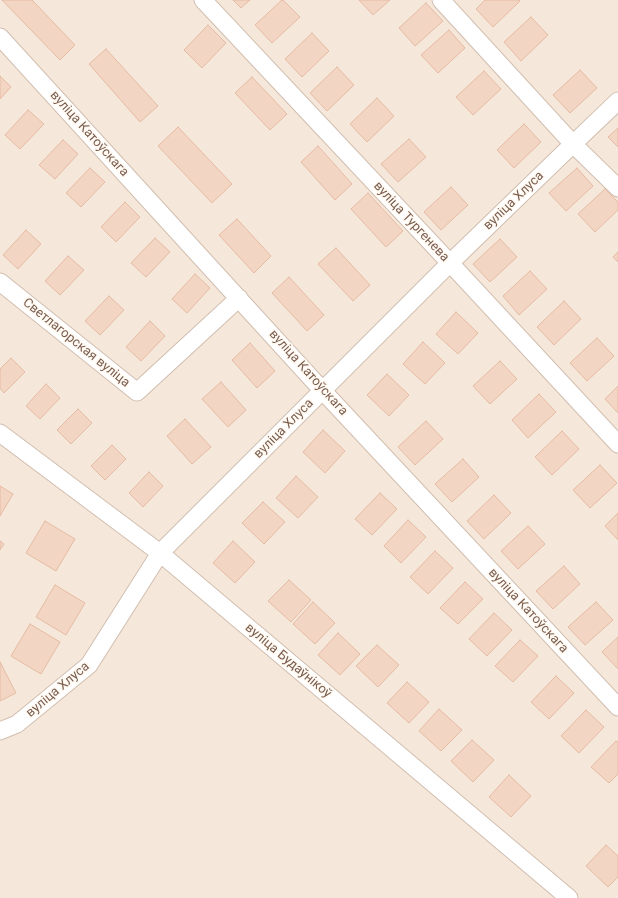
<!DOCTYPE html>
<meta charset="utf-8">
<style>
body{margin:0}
canvas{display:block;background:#fdf6ec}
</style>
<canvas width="618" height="898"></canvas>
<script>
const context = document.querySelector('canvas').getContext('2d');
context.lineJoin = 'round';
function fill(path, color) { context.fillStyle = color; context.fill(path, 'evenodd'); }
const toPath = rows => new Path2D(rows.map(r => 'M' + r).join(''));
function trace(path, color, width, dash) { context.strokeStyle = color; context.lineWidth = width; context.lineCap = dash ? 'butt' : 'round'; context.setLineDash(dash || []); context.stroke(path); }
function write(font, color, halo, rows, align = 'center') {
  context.font = font + ' Roboto,sans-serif'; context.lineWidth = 3.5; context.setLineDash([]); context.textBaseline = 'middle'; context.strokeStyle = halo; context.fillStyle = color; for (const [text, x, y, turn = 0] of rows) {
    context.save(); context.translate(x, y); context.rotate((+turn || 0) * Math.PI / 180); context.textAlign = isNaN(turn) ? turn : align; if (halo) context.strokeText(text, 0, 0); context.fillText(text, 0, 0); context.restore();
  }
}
fill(toPath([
 [0,0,618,0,618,898,0,898]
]), '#f5e8da');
const building = toPath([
 [2,0,32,0,75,45,60,60,2,0],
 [233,0,250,0,241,8,233,0],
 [282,0,283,0,300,17,272,43,255,25,282,0],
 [359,0,390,0,373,15,359,0],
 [485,0,518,0,520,1,493,27,476,9,485,0],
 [426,3,443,21,415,46,399,28,426,3],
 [531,17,548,35,521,61,504,42,531,17],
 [208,25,226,43,202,68,184,50,208,25],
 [449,30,465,48,438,73,421,55,449,30],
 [312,33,329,51,302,77,285,59,312,33],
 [106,49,158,106,140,122,89,64,106,49],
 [337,67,354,85,327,111,310,93,337,67],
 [580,70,597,88,570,113,553,95,580,70],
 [484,71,501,89,473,115,456,97,484,71],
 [0,76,11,87,0,99,0,76],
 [252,77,287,114,270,130,235,93,252,77],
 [377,98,394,116,367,142,350,124,377,98],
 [28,110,44,124,20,149,5,135,28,110],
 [524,124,541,142,514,168,497,150,524,124],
 [178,127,232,184,212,203,158,146,178,127],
 [618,128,618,147,608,137,618,128],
 [409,139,426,157,398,182,381,164,409,139],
 [63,140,78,154,55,179,39,165,63,140],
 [318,146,352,184,335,200,301,162,318,146],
 [90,168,105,182,81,207,66,193,90,168],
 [577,168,593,186,566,211,549,193,577,168],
 [451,187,468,205,441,230,424,212,451,187],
 [605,189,618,202,618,210,595,232,578,214,605,189],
 [368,193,403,231,386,247,351,209,368,193],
 [125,202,140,217,116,242,101,227,125,202],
 [237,219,271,256,254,273,219,235,237,219],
 [26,230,41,244,18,269,3,255,26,230],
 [155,238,170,252,146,277,131,263,155,238],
 [500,239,517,257,490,282,473,264,500,239],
 [336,248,370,285,353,301,318,264,336,248],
 [618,252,618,262,613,257,618,252],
 [68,256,84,270,60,295,45,281,68,256],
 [530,271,547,289,519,315,503,296,530,271],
 [195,274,210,288,187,313,172,299,195,274],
 [289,277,324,315,307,331,272,293,289,277],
 [109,296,124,310,100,335,85,321,109,296],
 [564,301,581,319,554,345,537,327,564,301],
 [456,312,478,333,458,354,436,334,456,312],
 [150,321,165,336,141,361,126,347,150,321],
 [597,338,614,356,587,381,570,363,597,338],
 [423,342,445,363,425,384,403,364,423,342],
 [250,343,275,371,257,388,232,360,250,343],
 [11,358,25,372,4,393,0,388,0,369,11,358],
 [500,361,517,379,490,404,473,386,500,361],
 [387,374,409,395,389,416,367,395,387,374],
 [221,382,246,410,228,427,202,399,221,382],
 [46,384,60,398,40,419,26,406,46,384],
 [618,386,618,413,605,399,618,386],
 [539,394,556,412,528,438,512,420,539,394],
 [78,409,92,423,71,444,57,430,78,409],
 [185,419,211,447,192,464,167,436,185,419],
 [426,421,443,439,415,465,398,447,426,421],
 [323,430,345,451,325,473,303,452,323,430],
 [562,431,579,449,552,475,535,457,562,431],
 [112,445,126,459,105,480,91,466,112,445],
 [463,459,479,477,452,502,435,484,463,459],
 [600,465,617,483,590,508,573,490,600,465],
 [149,472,163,486,143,507,129,493,149,472],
 [296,476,318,497,298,518,276,498,296,476],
 [0,486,13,494,0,516,0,486],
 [380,493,397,509,372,535,355,519,380,493],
 [494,495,511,513,484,539,467,521,494,495],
 [263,502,285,522,264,544,242,523,263,502],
 [618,513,618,540,605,526,618,513],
 [408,520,426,537,401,563,384,546,408,520],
 [45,521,75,539,56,571,26,553,45,521],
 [528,526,545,544,518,569,501,551,528,526],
 [0,541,4,544,0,550,0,541],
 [233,541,255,562,235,583,213,563,233,541],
 [435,551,453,568,428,594,410,577,435,551],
 [564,566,580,584,553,609,536,591,564,566],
 [289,580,311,600,291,622,268,601,289,580],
 [465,582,483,599,458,624,440,608,465,582],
 [55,585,85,603,66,635,36,617,55,585],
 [313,602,335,623,315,644,293,624,313,602],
 [596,602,613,620,585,645,568,627,596,602],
 [494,613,512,630,487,656,469,639,494,613],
 [30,624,60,642,41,674,11,656,30,624],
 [338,633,360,654,340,675,318,655,338,633],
 [618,637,618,669,602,652,618,637],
 [520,640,538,656,513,682,495,666,520,640],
 [377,645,399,665,378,687,356,666,377,645],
 [0,662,16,693,0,701,0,662],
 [556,676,574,693,549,719,531,702,556,676],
 [407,682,429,702,409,723,387,703,407,682],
 [439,709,462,730,441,751,419,731,439,709],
 [586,710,604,727,579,753,561,736,586,710],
 [472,740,494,760,473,782,451,761,472,740],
 [616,741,618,742,618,774,609,783,591,767,616,741],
 [509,775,531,796,511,817,489,797,509,775],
 [606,845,618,856,618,877,608,887,586,866,606,845]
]);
fill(building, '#f3d5c3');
trace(building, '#e6bba3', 1);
const minor = toPath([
 [203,0,450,263,618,444],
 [441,0,573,144,618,188],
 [0,37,322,390,618,707],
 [0,282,137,392,239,298],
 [0,433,160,553,569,898],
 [0,731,17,724,89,665,160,553,450,263,573,144,618,101]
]);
trace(minor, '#d1beb0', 19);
trace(minor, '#fff', 17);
write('13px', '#7a5c4d', '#fffaf3', [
 ["вуліца Катоўскага",89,134,48],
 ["вуліца Хлуса",514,201,-44],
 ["вуліца Тургенева",411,222,47],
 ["Светлагорская вуліца",76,343,39],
 ["вуліца Катоўскага",308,373,48],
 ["вуліца Хлуса",284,429,-45],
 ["вуліца Катоўскага",528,611,47],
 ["вуліца Будаўнікоў",288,661,40],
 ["вуліца Хлуса",58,690,-40]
]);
</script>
